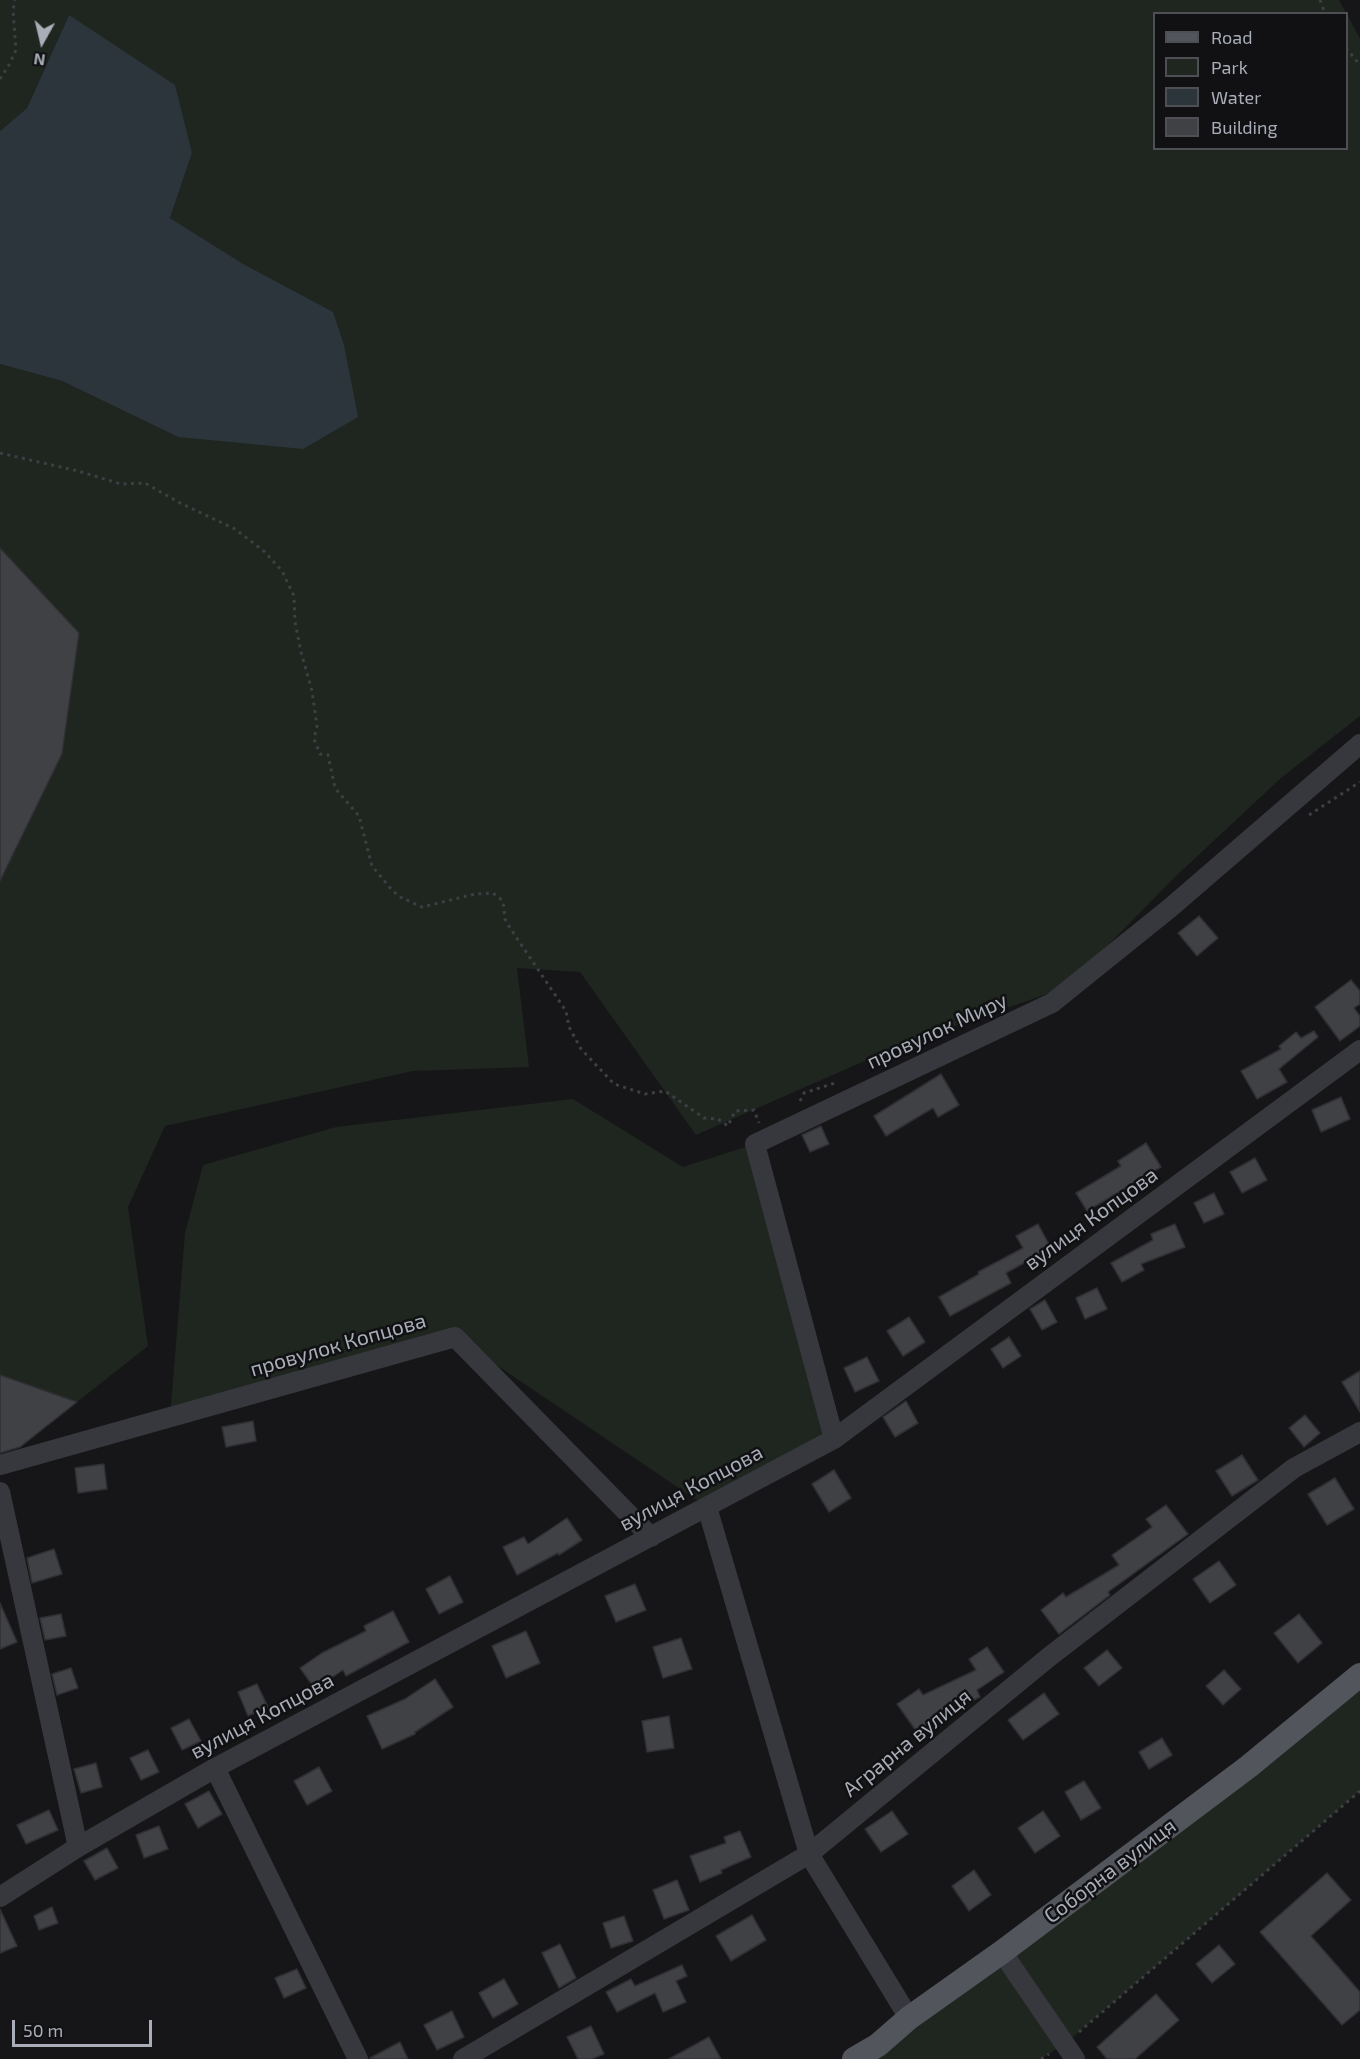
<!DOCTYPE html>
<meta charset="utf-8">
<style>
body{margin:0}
#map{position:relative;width:1360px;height:2059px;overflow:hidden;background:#161618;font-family:"Exo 2",sans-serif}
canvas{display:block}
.legend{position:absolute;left:1153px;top:12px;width:195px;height:138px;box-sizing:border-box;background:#111113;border:2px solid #4d4f55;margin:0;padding:8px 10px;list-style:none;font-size:18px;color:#a8adb8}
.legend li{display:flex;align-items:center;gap:12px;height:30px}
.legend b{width:30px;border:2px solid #4d4f55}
.north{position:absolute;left:12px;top:12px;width:60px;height:60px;-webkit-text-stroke:4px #111113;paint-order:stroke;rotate:188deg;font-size:16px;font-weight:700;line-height:24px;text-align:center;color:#a8adb8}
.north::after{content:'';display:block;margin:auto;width:21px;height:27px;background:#a8adb8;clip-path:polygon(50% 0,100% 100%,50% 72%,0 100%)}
.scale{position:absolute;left:12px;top:2020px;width:140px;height:27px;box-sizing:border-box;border:3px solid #a8adb8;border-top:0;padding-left:8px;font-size:18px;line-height:21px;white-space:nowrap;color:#a8adb8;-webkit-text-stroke:4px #111113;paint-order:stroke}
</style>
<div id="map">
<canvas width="1360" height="2059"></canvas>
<ul class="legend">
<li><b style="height:8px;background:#53555c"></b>Road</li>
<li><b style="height:16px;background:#1e261f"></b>Park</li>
<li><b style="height:16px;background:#2c353c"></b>Water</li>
<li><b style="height:16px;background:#404145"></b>Building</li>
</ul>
<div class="north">N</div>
<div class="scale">50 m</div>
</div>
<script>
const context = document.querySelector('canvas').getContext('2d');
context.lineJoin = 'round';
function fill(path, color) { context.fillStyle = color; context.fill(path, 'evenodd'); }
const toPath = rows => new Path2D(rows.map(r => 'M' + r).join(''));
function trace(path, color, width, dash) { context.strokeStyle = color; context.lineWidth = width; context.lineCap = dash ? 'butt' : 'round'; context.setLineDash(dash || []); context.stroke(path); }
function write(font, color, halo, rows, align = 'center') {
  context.font = font + ' "Exo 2",sans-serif'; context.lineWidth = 5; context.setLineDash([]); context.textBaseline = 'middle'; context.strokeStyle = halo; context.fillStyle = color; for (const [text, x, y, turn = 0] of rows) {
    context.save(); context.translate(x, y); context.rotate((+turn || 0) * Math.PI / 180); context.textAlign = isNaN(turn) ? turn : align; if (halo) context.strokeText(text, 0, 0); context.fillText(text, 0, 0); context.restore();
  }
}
fill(toPath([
 [0,0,1339,0,1346,13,1154,14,1154,148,1346,148,1347,14,1360,39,1360,716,1281,778,1175,877,1067,987,901,1045,696,1135,580,972,517,968,529,1067,413,1071,165,1126,128,1207,148,1346,77,1402,0,1375,0,881,62,754,79,634,0,548,0,364,62,381,178,437,245,265,170,218,192,153,69,15,27,108,0,131],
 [573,1099,683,1167,755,1144,834,1439,707,1507,455,1337,170,1417,185,1233,203,1165,336,1127],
 [1360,1675,1360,1791,1066,2043,1041,2059,854,2059]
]), '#1e261f');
fill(toPath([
 [69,15,175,85,192,153,170,218,245,265,333,312,344,345,358,417,303,449,178,437,62,381,0,364,0,131,27,108]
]), '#2c353c');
const building = toPath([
 [0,548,79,633,62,754,0,881,0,548],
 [1199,916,1218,938,1197,956,1178,933,1199,916],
 [1351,980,1360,991,1360,1004,1354,1008,1360,1016,1360,1026,1340,1041,1315,1007,1351,980],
 [1314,1031,1318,1037,1279,1069,1287,1082,1257,1099,1241,1071,1281,1049,1279,1046,1296,1032,1301,1038,1314,1031],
 [941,1074,959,1105,938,1117,933,1108,886,1136,874,1116,941,1074],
 [1341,1097,1350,1119,1321,1132,1312,1110,1341,1097],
 [821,1126,829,1144,810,1152,802,1135,821,1126],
 [1146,1143,1161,1167,1087,1211,1076,1193,1121,1166,1118,1161,1146,1143],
 [1255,1158,1267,1180,1242,1193,1230,1172,1255,1158],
 [1214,1193,1224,1214,1204,1223,1194,1203,1214,1193],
 [1038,1224,1051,1248,1006,1273,1011,1283,950,1316,939,1297,979,1274,978,1272,1023,1248,1016,1236,1038,1224],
 [1175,1224,1185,1247,1141,1264,1144,1270,1122,1282,1111,1263,1153,1240,1151,1234,1175,1224],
 [1097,1288,1107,1309,1085,1319,1076,1298,1097,1288],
 [1045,1300,1057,1322,1042,1330,1030,1309,1045,1300],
 [909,1317,925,1342,903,1356,887,1331,909,1317],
 [1009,1337,1021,1356,1003,1368,991,1349,1009,1337],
 [867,1357,879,1381,855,1392,844,1368,867,1357],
 [1360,1371,1360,1412,1342,1382,1360,1371],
 [0,1375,77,1402,20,1447,0,1453,0,1375],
 [906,1401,918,1423,895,1437,883,1417,906,1401],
 [1305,1415,1320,1433,1304,1447,1289,1428,1305,1415],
 [253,1421,256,1441,226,1447,222,1427,253,1421],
 [1242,1455,1258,1480,1232,1496,1216,1471,1242,1455],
 [104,1464,107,1489,78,1493,75,1468,104,1464],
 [834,1470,851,1498,829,1512,812,1484,834,1470],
 [1335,1478,1354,1509,1327,1525,1308,1494,1335,1478],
 [1166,1505,1188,1534,1108,1592,1110,1595,1059,1634,1041,1610,1063,1593,1066,1597,1119,1565,1112,1555,1152,1527,1146,1519,1166,1505],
 [567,1518,582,1540,559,1555,558,1553,517,1575,503,1547,524,1537,528,1544,567,1518],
 [54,1549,62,1574,32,1583,27,1558,54,1549],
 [1219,1561,1236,1585,1210,1603,1193,1579,1219,1561],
 [450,1576,463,1602,439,1614,426,1589,450,1576],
 [635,1584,646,1610,616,1622,605,1596,635,1584],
 [0,1603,17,1642,0,1649,0,1603],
 [393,1611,409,1642,346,1676,343,1670,315,1689,300,1668,322,1653,366,1631,364,1626,393,1611],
 [61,1614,66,1636,45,1640,40,1618,61,1614],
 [1299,1614,1322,1643,1298,1663,1274,1633,1299,1614],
 [526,1631,540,1663,506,1678,492,1646,526,1631],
 [681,1638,692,1669,663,1678,653,1647,681,1638],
 [987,1647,1004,1672,977,1690,980,1697,939,1717,940,1719,919,1735,897,1704,919,1689,923,1695,976,1670,969,1659,987,1647],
 [1107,1650,1122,1668,1099,1686,1084,1668,1107,1650],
 [71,1668,78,1688,57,1695,52,1674,71,1668],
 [1224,1670,1241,1689,1223,1705,1206,1686,1224,1670],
 [435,1679,453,1707,415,1732,415,1734,382,1749,367,1716,405,1699,435,1679],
 [257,1684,268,1707,248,1716,238,1692,257,1684],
 [1044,1693,1059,1714,1023,1740,1008,1720,1044,1693],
 [669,1716,674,1748,647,1752,642,1721,669,1716],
 [189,1719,201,1741,182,1750,171,1728,189,1719],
 [1162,1738,1172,1755,1149,1769,1139,1752,1162,1738],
 [148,1750,159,1772,141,1780,130,1758,148,1750],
 [96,1763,102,1787,81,1793,74,1769,96,1763],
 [319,1767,332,1791,307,1805,294,1781,319,1767],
 [1084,1781,1101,1808,1081,1820,1065,1792,1084,1781],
 [209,1791,222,1814,198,1828,185,1804,209,1791],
 [49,1810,58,1830,26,1844,17,1825,49,1810],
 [892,1811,908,1834,881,1852,865,1829,892,1811],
 [1043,1811,1060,1836,1035,1853,1018,1828,1043,1811],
 [159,1826,168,1849,144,1858,136,1835,159,1826],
 [740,1831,751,1857,721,1870,722,1873,700,1882,690,1856,726,1843,724,1837,740,1831],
 [107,1848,118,1868,95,1880,84,1861,107,1848],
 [974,1870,991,1895,969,1911,952,1886,974,1870],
 [1327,1873,1351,1900,1311,1936,1360,1992,1360,2010,1342,2025,1260,1932,1327,1873],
 [677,1880,689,1910,664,1919,653,1890,677,1880],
 [52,1907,58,1923,39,1930,34,1916,52,1907],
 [0,1909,17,1946,0,1953,0,1909],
 [752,1915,766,1940,731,1961,716,1936,752,1915],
 [624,1916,633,1941,611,1948,603,1923,624,1916],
 [560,1944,576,1978,559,1988,542,1953,560,1944],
 [1219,1945,1235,1964,1212,1983,1196,1964,1219,1945],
 [682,1965,687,1976,676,1981,686,2002,663,2012,655,1993,617,2012,606,1992,631,1979,635,1986,682,1965],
 [297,1969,306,1988,284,1998,275,1978,297,1969],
 [504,1979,518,2004,493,2018,479,1993,504,1979],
 [1156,1994,1179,2020,1135,2059,1107,2059,1097,2047,1156,1994],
 [452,2011,464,2037,437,2050,424,2025,452,2011],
 [591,2026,604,2054,592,2059,578,2059,567,2037,591,2026],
 [709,2037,721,2059,669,2059,709,2037],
 [400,2042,408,2059,370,2059,370,2058,400,2042]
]);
fill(building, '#404145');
trace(building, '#303034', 1.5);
trace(toPath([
 [1320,0,1325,14],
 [1346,48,1360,65],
 [0,79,9,65,16,50,13,10,15,0],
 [0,453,78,471,121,484,145,483,180,503,235,529,265,552,282,571,294,596,295,622,301,652,312,691,317,726,314,739,320,754,328,755,335,788,359,816,372,866,391,889,400,897,422,907,475,894,493,893,503,901,505,919,510,928,566,1011,569,1027,581,1049,614,1084,645,1094,665,1091,704,1118,718,1119,728,1126,735,1111,754,1110,759,1123],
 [1309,815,1360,782],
 [800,1101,804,1093,835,1083],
 [1079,2032,1360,1791],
 [1041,2059,1049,2054]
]), '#3d3f44', 3, [3, 4.5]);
trace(toPath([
 [834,1439,755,1144,1052,1003,1170,908,1360,744],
 [0,1465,455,1337,651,1537],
 [0,1492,78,1847],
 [707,1507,809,1854,909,2018],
 [215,1768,358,2059],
 [0,1897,78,1847,215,1768,834,1439,1360,1050],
 [1002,1952,1075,2059],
 [463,2059,809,1854,1049,1657,1294,1468,1360,1432]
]), '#37383d', 20);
trace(toPath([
 [854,2059,878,2045,909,2018,1002,1952,1248,1767,1360,1675]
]), '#53555c', 24);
write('21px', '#a8adb8', '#111113', [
 ["провулок Миру",937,1031,-25],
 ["вулиця Копцова",1091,1219,-36],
 ["провулок Копцова",338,1345,-16],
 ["вулиця Копцова",691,1488,-28],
 ["вулиця Копцова",262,1716,-28],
 ["Аграрна вулиця",907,1743,-39],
 ["Соборна вулиця",1110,1871,-37]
]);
</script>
